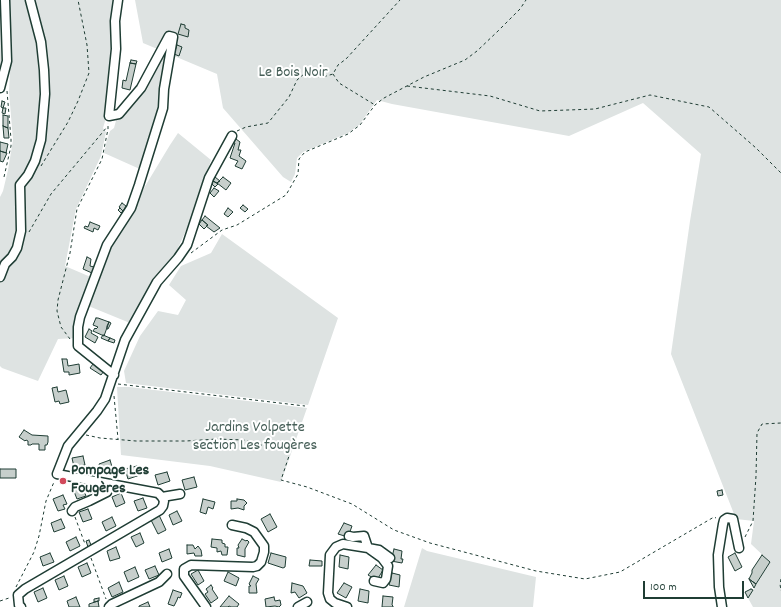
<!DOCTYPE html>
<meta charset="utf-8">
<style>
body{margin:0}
#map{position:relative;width:781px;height:607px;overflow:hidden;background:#fff;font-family:Dekko,sans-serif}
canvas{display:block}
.scale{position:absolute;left:643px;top:581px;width:101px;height:18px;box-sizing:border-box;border:2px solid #1f3d34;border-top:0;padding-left:5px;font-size:12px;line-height:14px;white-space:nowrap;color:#1f3d34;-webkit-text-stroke:3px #fff;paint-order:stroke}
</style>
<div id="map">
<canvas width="781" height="607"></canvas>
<div class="scale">100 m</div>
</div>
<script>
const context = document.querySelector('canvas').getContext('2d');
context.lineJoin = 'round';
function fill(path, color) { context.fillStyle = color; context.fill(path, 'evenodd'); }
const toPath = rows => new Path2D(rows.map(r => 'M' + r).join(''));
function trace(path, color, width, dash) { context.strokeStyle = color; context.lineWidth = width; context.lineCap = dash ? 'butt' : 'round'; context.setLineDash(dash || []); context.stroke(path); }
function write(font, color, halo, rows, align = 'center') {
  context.font = font + ' Dekko,sans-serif'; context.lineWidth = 4; context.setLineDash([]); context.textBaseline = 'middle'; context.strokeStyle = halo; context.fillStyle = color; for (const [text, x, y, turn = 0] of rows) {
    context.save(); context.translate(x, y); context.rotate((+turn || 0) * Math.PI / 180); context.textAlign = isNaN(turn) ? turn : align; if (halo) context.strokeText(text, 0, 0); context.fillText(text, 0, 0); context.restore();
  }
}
fill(toPath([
 [0,0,1,0,4,59,0,74],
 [8,0,117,0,106,118,103,128,106,132,101,156,76,209,65,266,93,278,76,338,58,339,38,381,2,368,0,366,0,284,1,278,0,276,0,197,3,191,8,170,13,140,9,92,10,70],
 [135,0,781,0,781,607,753,607,748,598,770,562,751,544,754,521,736,519,671,354,690,221,701,154,643,103,569,136,392,104,377,100,359,125,348,133,303,152,297,158,295,174,291,182,283,177,223,108,217,74,143,43],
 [161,57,168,60,162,107,142,170,104,153,107,140,110,131,114,128,117,117],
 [178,133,211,160,196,208,174,257,157,277,130,323,86,305,112,242,132,209,139,203,139,199,144,188,170,145],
 [222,234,338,318,308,405,126,383,124,371,140,336,158,311,178,315,186,300,169,285,181,266,211,253],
 [117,387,129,387,307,408,281,482,210,466,121,455],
 [422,548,427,551,536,577,533,607,404,607]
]), '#dee3e2');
const building = toPath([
 [181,24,185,25,185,28,189,30,188,37,178,34,181,24],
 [177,45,182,47,179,56,174,54,177,45],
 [131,60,137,61,136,64,130,63,131,60],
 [130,63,136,64,130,90,122,88,123,80,126,81,130,63],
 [2,101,5,102,3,108,1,107,2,101],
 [3,108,6,108,5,114,2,113,3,108],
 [3,115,8,116,8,128,3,126,3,115],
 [3,126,8,128,9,138,4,138,3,126],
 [236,139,240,142,238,150,241,150,239,156,246,161,242,169,235,166,238,161,230,158,235,143,233,143,236,139],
 [0,142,8,144,6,153,0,151,0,142],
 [0,151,7,153,3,162,0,161,0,151],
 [215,177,220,181,217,183,213,181,215,177],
 [223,177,231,183,226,190,217,183,223,177],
 [213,181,218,184,215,187,212,184,213,181],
 [214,188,219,191,214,197,210,193,214,188],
 [122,203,126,206,123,211,119,207,122,203],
 [243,205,248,209,245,212,240,208,243,205],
 [120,208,123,211,121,213,118,210,120,208],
 [228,208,233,212,228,217,224,214,228,208],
 [205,216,220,228,214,232,206,226,208,225,202,220,205,216],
 [202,220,208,225,204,229,199,224,202,220],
 [90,222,100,226,98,230,94,228,93,232,84,228,85,226,88,227,90,222],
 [87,257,91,259,90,266,94,267,92,273,83,269,87,257],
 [96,318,98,318,109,322,104,336,93,331,95,328,96,329,98,327,93,325,96,318],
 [109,322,111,323,108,329,107,329,107,326,109,322],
 [89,329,92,331,91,333,98,337,95,343,85,337,89,329],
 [103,335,110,338,108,341,101,338,103,335],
 [110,338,115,340,114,343,108,341,110,338],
 [62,359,67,359,68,366,79,364,80,373,69,375,69,372,64,372,62,359],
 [93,364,104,371,101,375,90,368,93,364],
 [57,387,58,392,66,390,69,402,60,404,59,401,55,402,52,388,57,387],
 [24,430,32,435,48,436,48,442,47,445,45,445,45,450,39,450,39,444,32,444,31,445,28,445,28,441,26,440,25,441,19,437,24,430],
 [83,456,85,465,74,467,72,458,83,456],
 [110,460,113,470,102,473,99,464,110,460],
 [137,466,140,475,128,479,125,469,137,466],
 [0,469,16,469,16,478,0,478,0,469],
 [167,472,170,481,158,485,155,475,167,472],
 [194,477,197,487,185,490,182,480,194,477],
 [82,486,86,496,77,499,73,489,82,486],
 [722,490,723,495,718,496,717,491,722,490],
 [121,493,125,503,116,507,112,497,121,493],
 [63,495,67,504,63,505,65,509,58,511,53,499,63,495],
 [143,498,147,508,138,511,134,501,143,498],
 [203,499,215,502,213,509,208,507,206,514,200,512,203,499],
 [237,499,244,500,247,503,244,506,244,510,238,508,231,509,231,501,237,501,237,499],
 [88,509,92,519,83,522,79,512,88,509],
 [177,511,182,521,173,525,169,515,177,511],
 [270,514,277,527,268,532,261,519,270,514],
 [159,515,166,530,158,534,151,520,159,515],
 [112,517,116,526,106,531,102,522,112,517],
 [61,519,65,528,54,532,51,523,61,519],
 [344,523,352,526,348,537,338,534,344,523],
 [140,533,144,543,136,547,131,537,140,533],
 [76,537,80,546,70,551,66,542,76,537],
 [212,539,222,540,222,543,225,544,225,547,228,547,227,555,222,555,221,551,217,552,217,548,211,547,212,539],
 [242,539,246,541,247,540,249,542,245,549,245,557,237,555,237,548,239,548,238,545,242,539],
 [89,540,91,545,88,547,86,541,89,540],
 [187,545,193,545,195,549,198,546,201,550,202,556,195,556,194,553,187,554,187,545],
 [116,547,120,558,110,561,107,551,116,547],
 [169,549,172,558,162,562,159,553,169,549],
 [394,549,402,551,401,559,403,559,402,563,391,561,394,549],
 [50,553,54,562,43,566,40,557,50,553],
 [271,553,286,557,285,567,283,568,268,563,271,553],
 [735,553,742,567,735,571,728,557,735,553],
 [340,555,349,557,348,569,339,567,340,555],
 [762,555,770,562,756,584,749,579,752,573,752,570,762,555],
 [310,560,322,561,322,566,309,566,310,560],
 [87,563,91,573,82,577,78,567,87,563],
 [376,565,383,570,377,580,368,575,376,565],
 [155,566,159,575,149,579,145,570,155,566],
 [135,567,139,577,128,582,124,572,135,567],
 [198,570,204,581,198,585,191,574,198,570],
 [228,572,239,578,236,586,224,581,228,572],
 [392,573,400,575,399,587,389,585,392,573],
 [64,576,68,586,59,590,55,580,64,576],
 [253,576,259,579,256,584,257,593,249,593,249,586,251,586,249,584,253,576],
 [749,579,756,584,754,588,749,579],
 [119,582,123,592,112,597,108,588,119,582],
 [292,583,303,586,307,593,299,598,295,592,291,593,292,583],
 [344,583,352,587,346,598,337,593,344,583],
 [211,585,213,588,212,589,218,598,211,603,205,594,208,592,206,589,211,585],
 [43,588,47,598,38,602,34,592,43,588],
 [360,589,369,591,368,603,358,601,360,589],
 [751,589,753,590,748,598,745,592,751,589],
 [173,590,182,593,180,598,178,597,177,600,174,606,168,604,173,590],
 [229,596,239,604,237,607,231,607,229,606,228,607,220,607,229,596],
 [383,596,393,597,392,605,393,606,393,607,382,607,383,596],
 [76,597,80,607,69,607,67,601,76,597],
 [274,597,275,601,280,600,281,605,279,607,275,606,266,607,265,599,274,597],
 [99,598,99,601,94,602,94,599,99,598],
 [98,601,99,607,89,607,89,604,98,601],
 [148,602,150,607,139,607,139,606,148,602]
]);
fill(building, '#c7cfcc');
trace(building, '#1f3d34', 1);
const minor = toPath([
 [0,88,7,61,5,0],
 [0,277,5,264,12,257,17,248,21,231,20,185,28,175,35,161,41,140,45,94,44,70,41,42,30,0],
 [114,375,78,346,78,327,80,317,107,245,131,208,139,185,163,108,164,89,173,37,169,36,141,88,119,114,109,116,116,49,115,21,118,0],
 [162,497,180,494],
 [72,511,75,507,89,501,107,492,111,484],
 [349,536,353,537,364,536,368,548,379,550,390,558],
 [21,607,19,605,18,595,25,589,143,520,160,510,163,506,164,501,162,497,158,493,57,474,68,446,97,411,105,399,125,340,157,282,178,258,187,245,209,178,232,136],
 [109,607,112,604,159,582,167,574],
 [206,607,184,576,184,569,191,565,253,567,257,566,261,562,264,552,264,546,254,532,246,528,232,525],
 [298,607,307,602],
 [347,607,335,603,330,599,328,593,330,555,336,547,343,544,368,548,382,558,388,566,386,579,383,583,374,581],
 [722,607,719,587,718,555,723,524,724,520,727,518,733,519,739,548]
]);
trace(minor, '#1f3d34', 11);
trace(toPath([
 [333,74,339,83,375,105],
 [407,86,490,96,540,111,595,109,650,95,709,107,756,148,781,173],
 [237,131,246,127,268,123,289,97,297,80,304,74,309,76,323,77,333,74,338,65,346,59,400,0],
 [41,166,68,122,78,101,89,73,87,45,78,0],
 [4,177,11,146,11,139,7,91],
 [29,232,51,194,107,127],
 [191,253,222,230,237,225,286,195,298,174,299,159,305,152,348,134,360,125,375,105,384,98,424,77,465,60,477,51,498,31,520,9,526,0],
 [70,339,61,327,57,311,58,300,70,253,77,209,102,159,108,129,108,123],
 [118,384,305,406],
 [114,396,118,439],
 [86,435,100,438,136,441,186,441,217,439,244,440,268,447,284,448,289,456,281,480,307,487,352,504,394,530,430,543,536,571,585,579,620,572,714,517,716,518],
 [75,517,85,544],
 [745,537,753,521,756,476,757,433,762,424,781,423],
 [91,558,106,599],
 [781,579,780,584,781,591],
 [16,587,34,552,39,536,46,501,54,482],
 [0,601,9,598,10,596]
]), '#1f3d34', 1, [3, 3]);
trace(minor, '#fff', 8);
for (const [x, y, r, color] of [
 [63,481,4,"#d1495b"]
]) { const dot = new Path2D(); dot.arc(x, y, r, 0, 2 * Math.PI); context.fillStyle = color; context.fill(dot); trace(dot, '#fff', 1.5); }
write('16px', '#455e57', '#fff', [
 ["Le Bois Noir",293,74],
 ["Jardins Volpette",255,429],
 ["section Les fougères",255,447]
]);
write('bold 16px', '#1f3d34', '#fff', [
 ["Pompage Les",71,472],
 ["Fougères",71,490]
], 'left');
</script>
